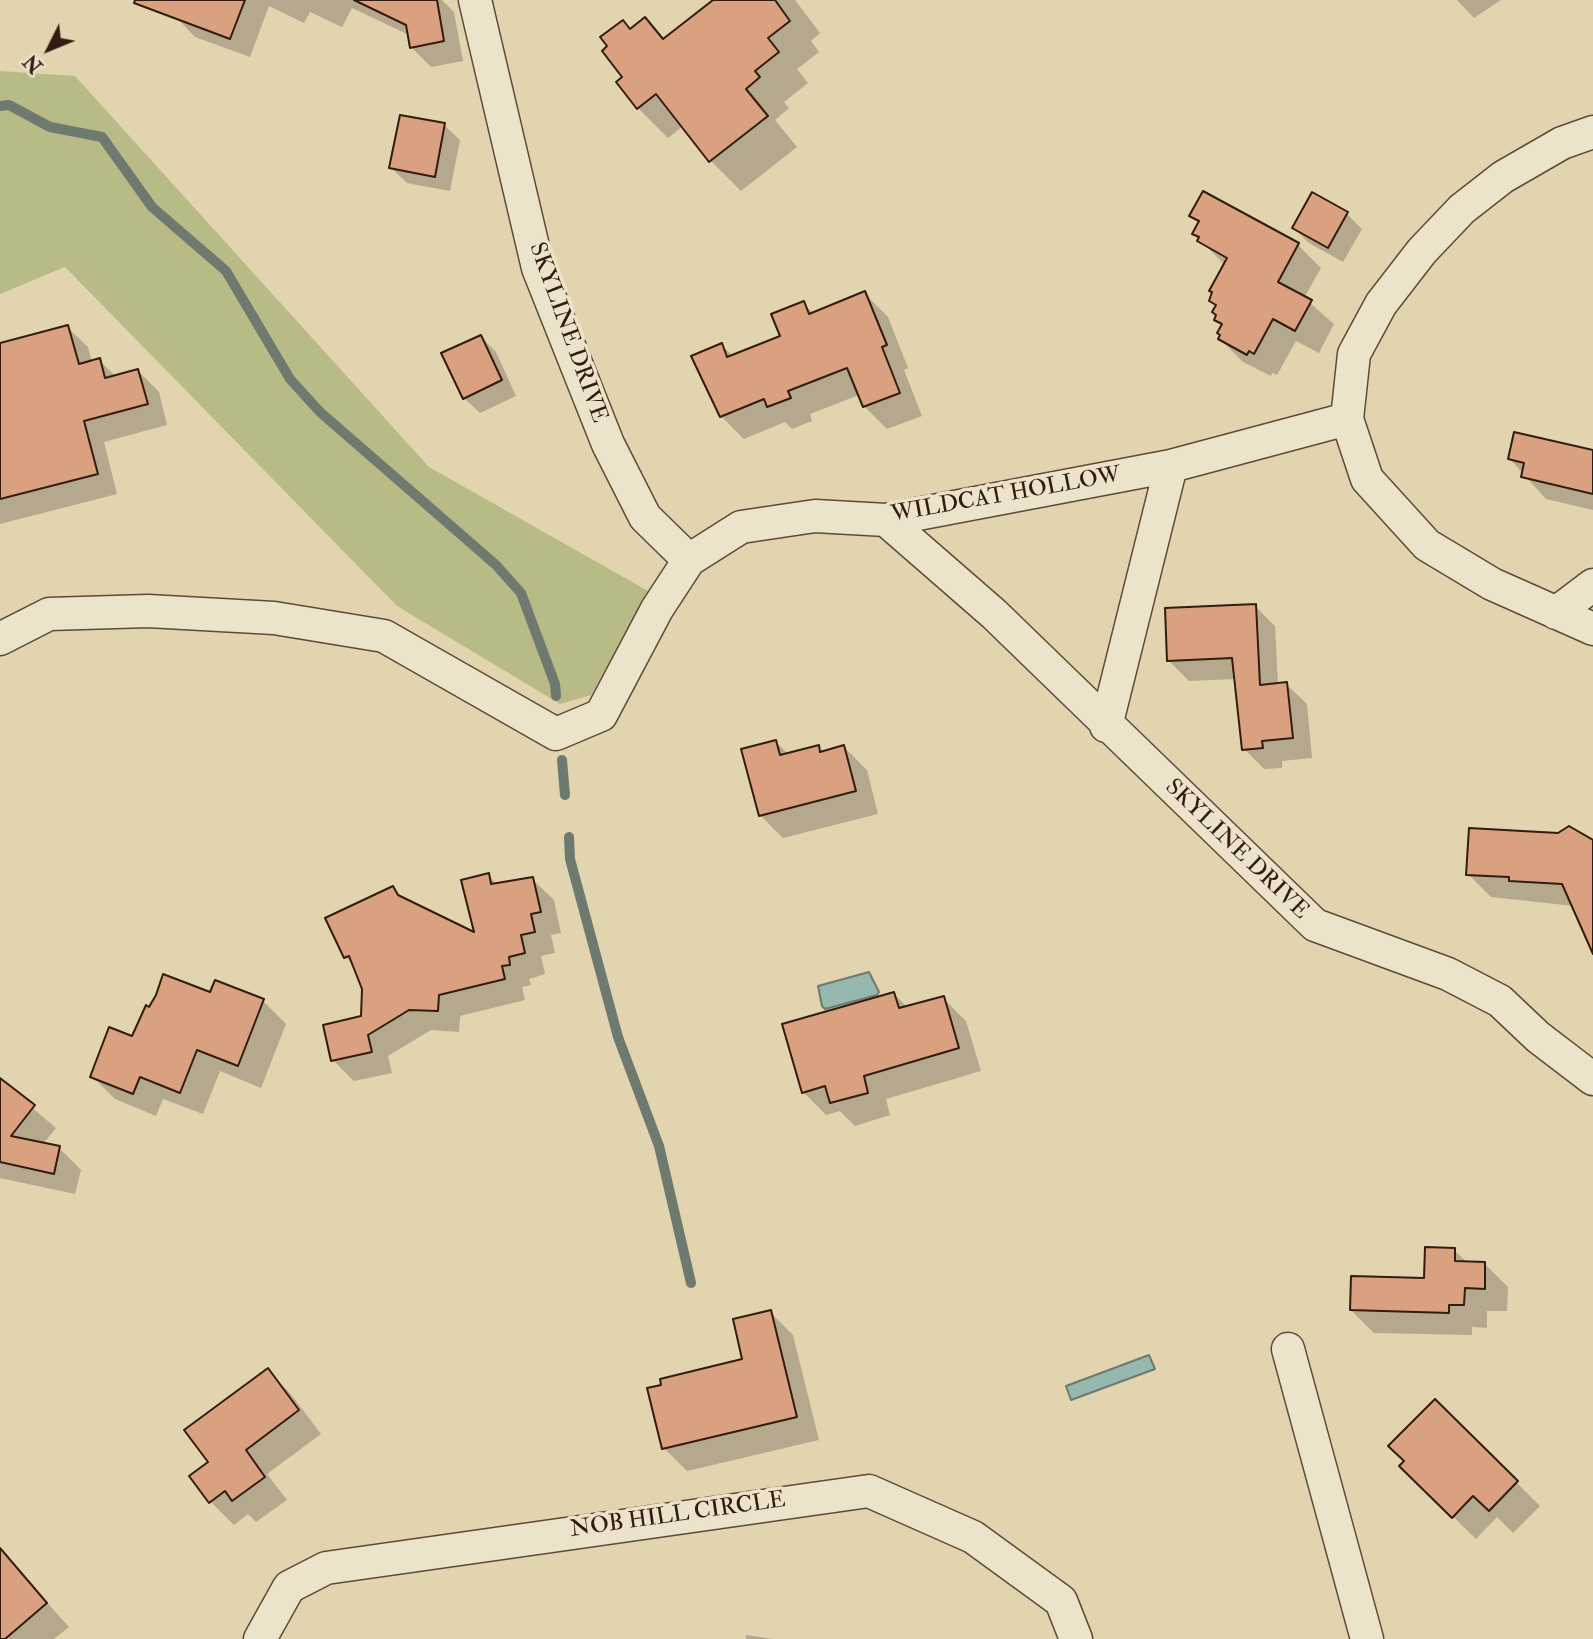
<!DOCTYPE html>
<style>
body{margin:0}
#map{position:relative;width:1593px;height:1639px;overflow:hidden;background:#e2d4af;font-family:"IM FELL Double Pica",serif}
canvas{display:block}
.north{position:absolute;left:14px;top:14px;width:70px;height:70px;-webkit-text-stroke:5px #ece3cb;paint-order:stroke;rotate:227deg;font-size:19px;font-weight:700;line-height:28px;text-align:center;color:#331b0f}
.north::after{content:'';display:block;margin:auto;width:24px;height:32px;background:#331b0f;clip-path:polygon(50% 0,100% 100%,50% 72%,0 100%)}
</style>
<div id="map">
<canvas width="1593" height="1639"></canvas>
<div class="north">N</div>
</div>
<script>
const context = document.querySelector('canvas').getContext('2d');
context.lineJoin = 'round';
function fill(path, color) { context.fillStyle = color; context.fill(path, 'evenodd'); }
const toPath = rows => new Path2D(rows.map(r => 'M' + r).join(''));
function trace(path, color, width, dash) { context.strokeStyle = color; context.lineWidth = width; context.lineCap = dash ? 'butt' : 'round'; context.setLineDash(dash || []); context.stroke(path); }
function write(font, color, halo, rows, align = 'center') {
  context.font = font + ' "IM FELL Double Pica",serif'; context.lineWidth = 7; context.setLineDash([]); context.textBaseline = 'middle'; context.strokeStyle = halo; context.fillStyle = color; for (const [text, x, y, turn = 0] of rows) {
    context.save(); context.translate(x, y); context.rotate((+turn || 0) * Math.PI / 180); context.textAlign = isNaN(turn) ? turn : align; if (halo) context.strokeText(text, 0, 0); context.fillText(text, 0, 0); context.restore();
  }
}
fill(toPath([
 [0,71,75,76,429,467,648,591,591,695,560,704,397,606,65,267,0,294]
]), '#b9bb87');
const water = toPath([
 [869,972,879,992,877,995,825,1009,822,1006,818,986,869,972],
 [1149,1355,1155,1369,1071,1400,1066,1386,1149,1355]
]);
fill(water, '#95b8af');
trace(water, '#6e796f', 2);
fill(toPath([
 [182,0,442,0,454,12,463,61,431,67,411,47,409,35,352,8,342,27,310,12,304,23,269,6,250,57,195,37,176,17],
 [716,0,795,0,820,33,811,41,819,52,797,69,808,83,784,102,789,108,775,120,797,147,741,191,711,161,683,126,668,138,638,108,625,77,631,31,645,19,665,40],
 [1457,0,1501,0,1474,18],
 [444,125,460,140,450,191,407,183,391,168],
 [1346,213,1362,229,1343,262,1309,243,1294,228],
 [1191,216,1298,245,1321,268,1304,298,1334,324,1319,353,1296,341,1277,375,1272,373,1271,376,1243,362,1220,339,1223,326,1216,319,1217,306,1211,301,1225,265,1194,234,1200,224],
 [865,294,888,317,908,368,904,370,922,416,887,429,864,406,859,395,810,414,812,421,792,429,785,422,744,439,721,416,721,345,733,356,782,337,803,303,814,314],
 [67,327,88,347,92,362,99,360,116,377,138,371,159,392,167,425,104,442,117,494,0,524,0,345],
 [481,337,496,352,516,396,480,413,464,398],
 [1593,452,1593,510,1546,499,1510,459],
 [1255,606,1275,626,1278,684,1286,684,1307,704,1312,758,1282,761,1282,768,1264,769,1244,749,1236,679,1189,681,1169,661],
 [776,742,788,754,818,747,824,753,844,747,867,770,878,814,783,838,760,815],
 [1593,842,1593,930,1574,906,1491,897,1468,874],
 [488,875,498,885,532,879,554,900,561,933,551,935,555,953,541,956,545,974,529,979,531,985,522,987,525,1000,460,1016,459,1032,431,1030,388,1056,392,1073,354,1081,333,1060,362,1018,364,989,327,919,393,888,406,901,476,936],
 [216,982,263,1001,286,1024,261,1088,220,1071,203,1114,163,1099,156,1116,115,1099,92,1076,133,1038,211,994],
 [894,994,908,1008,943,998,966,1021,981,1071,886,1099,890,1115,855,1126,840,1111,826,1115,803,1092],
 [1,1081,56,1128,43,1144,59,1148,81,1170,75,1194,0,1178],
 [1454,1250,1468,1263,1485,1264,1508,1287,1507,1311,1487,1311,1487,1328,1472,1327,1472,1335,1374,1333,1351,1310,1426,1279],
 [770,1312,793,1335,819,1440,687,1471,664,1448,744,1360],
 [267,1370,290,1393,321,1434,267,1474,287,1500,256,1522,248,1514,234,1525,211,1502,211,1463],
 [1435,1401,1540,1506,1513,1533,1497,1517,1476,1539,1401,1466],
 [0,1550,69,1627,54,1639,0,1639],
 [746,1635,774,1639,746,1639]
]), '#0003');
trace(toPath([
 [0,106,9,105,50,127,102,137,152,207,226,271,290,379,320,412,496,565,521,593,555,684,556,696],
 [562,760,565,795],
 [569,837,570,859,618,1037,659,1146,691,1283]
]), '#6e796f', 10);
const building = toPath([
 [135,0,245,0,230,39,134,3,135,0],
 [354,0,437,0,444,41,410,48,406,25,354,0],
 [713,0,775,0,790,21,768,38,779,52,755,71,760,77,746,89,768,116,709,162,656,94,637,109,616,82,622,77,602,51,607,46,600,37,623,20,630,29,645,17,663,39,713,0],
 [400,115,445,123,435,177,389,168,400,115],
 [1203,191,1299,243,1278,282,1312,300,1295,331,1273,319,1254,354,1249,351,1247,355,1218,339,1220,335,1217,333,1222,324,1214,320,1216,315,1212,312,1216,305,1209,301,1212,292,1209,291,1227,258,1197,241,1199,237,1192,234,1199,221,1189,216,1203,191],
 [1312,192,1348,212,1328,248,1292,228,1312,192],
 [865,291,887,345,882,347,900,393,863,407,847,368,788,391,791,398,767,407,764,399,720,417,691,356,722,343,727,357,780,336,771,314,804,301,809,314,865,291],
 [68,325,79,364,100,358,105,378,138,369,148,404,84,421,98,474,0,499,0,343,68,325],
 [481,335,502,380,463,399,441,353,481,335],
 [1514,432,1593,450,1593,494,1521,477,1524,463,1508,459,1514,432],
 [1256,604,1260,685,1287,682,1293,738,1262,741,1263,748,1242,750,1232,658,1167,661,1165,608,1256,604],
 [776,740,780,755,819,745,820,752,844,745,856,791,759,816,741,749,776,740],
 [1569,826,1593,840,1593,954,1562,884,1509,881,1509,877,1466,875,1469,828,1558,833,1569,826],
 [489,873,491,884,533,877,541,912,531,914,535,932,521,935,525,953,509,957,510,965,502,966,505,979,439,995,438,1011,409,1010,368,1035,372,1052,331,1061,323,1025,361,1016,362,989,349,956,344,958,325,918,393,886,398,895,474,932,461,880,489,873],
 [163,974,210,992,215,980,264,999,238,1066,197,1050,180,1093,140,1077,133,1094,90,1077,109,1027,132,1036,146,1005,149,1007,156,995,163,974],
 [894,992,899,1008,944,996,959,1048,864,1076,868,1093,830,1103,825,1086,802,1093,782,1024,894,992],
 [0,1078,35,1105,11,1136,60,1146,54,1174,0,1162,0,1078],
 [1425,1247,1455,1248,1455,1261,1485,1262,1485,1289,1465,1288,1464,1305,1449,1305,1449,1313,1350,1310,1351,1276,1424,1278,1425,1247],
 [771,1310,797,1417,662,1449,647,1388,661,1385,660,1379,742,1359,733,1319,771,1310],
 [268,1368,299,1410,246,1450,265,1477,232,1501,225,1491,209,1503,189,1476,208,1462,184,1430,268,1368],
 [1435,1399,1518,1481,1489,1511,1473,1496,1452,1518,1399,1466,1404,1461,1388,1446,1435,1399],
 [0,1548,47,1603,5,1639,0,1639,0,1548]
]);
fill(building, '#d9a180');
trace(building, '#331b0f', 2);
const minor = toPath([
 [475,0,538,268,608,444,645,517,689,560],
 [1593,132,1562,143,1503,177,1462,209,1422,251,1381,304,1354,354,1347,419,1367,479,1427,545,1492,584,1593,629],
 [886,520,994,614,1315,925,1448,974,1500,1001,1538,1037,1593,1079],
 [1556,613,1593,585],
 [0,639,49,614,148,611,274,618,384,636,556,734,601,715,657,609,689,560,741,527,815,516,886,520,1171,466,1347,419],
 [1106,726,1171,466],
 [1288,1349,1367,1639],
 [260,1639,289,1587,326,1568,869,1491,973,1537,1061,1601,1076,1639]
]);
trace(minor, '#5f4937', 35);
trace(minor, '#ece3cb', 32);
write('23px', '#331b0f', '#ece3cb', [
 ["SKYLINE DRIVE",567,333,70],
 ["WILDCAT HOLLOW",1006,496,-10],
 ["SKYLINE DRIVE",1236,850,44],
 ["NOB HILL CIRCLE",678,1516,-8]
]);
</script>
